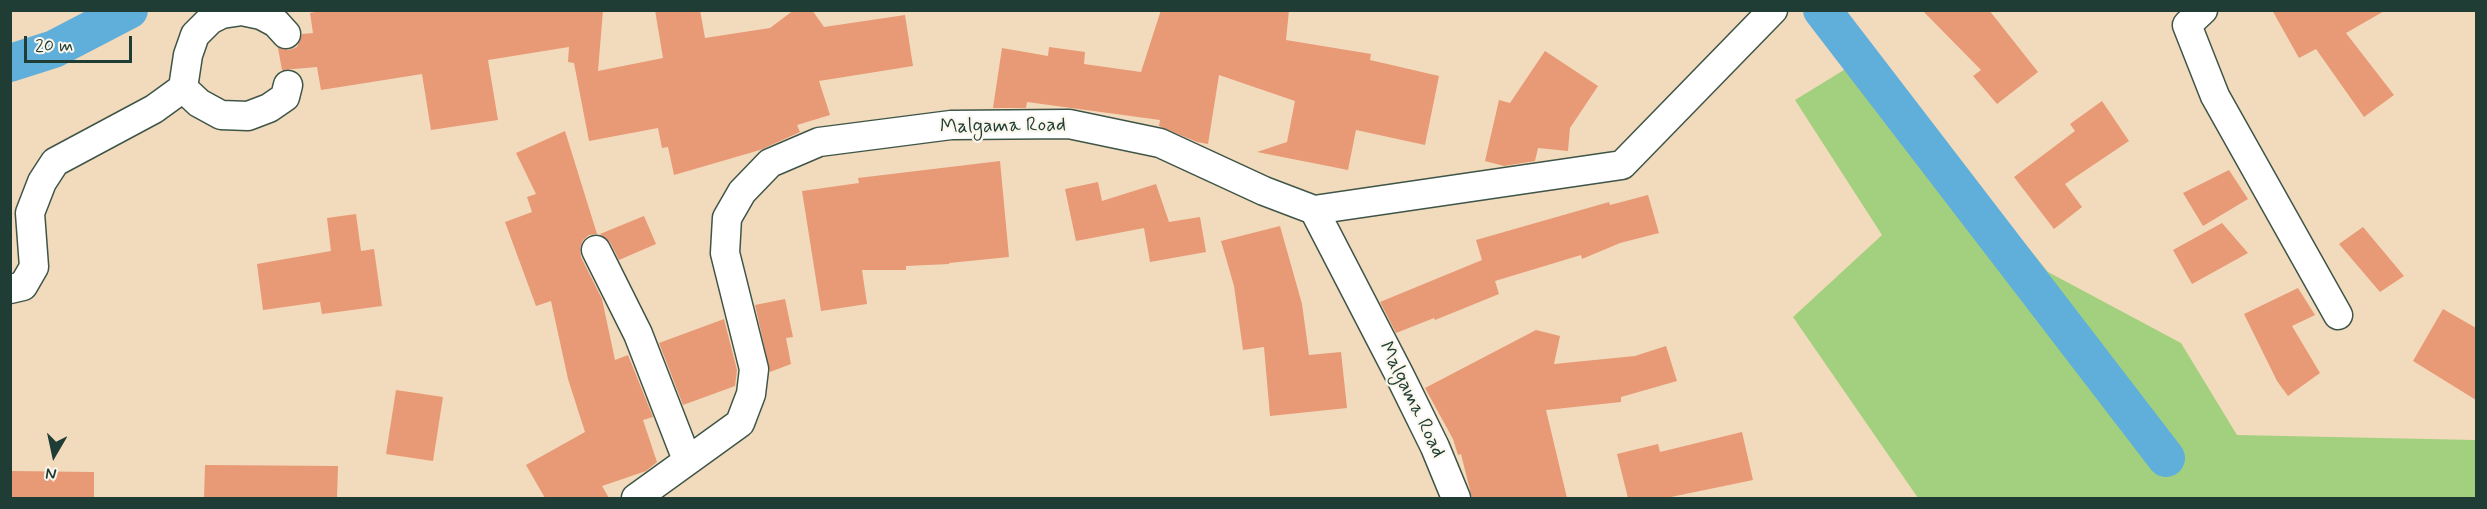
<!DOCTYPE html>
<style>
body{margin:0}
#map{position:relative;width:2487px;height:509px;overflow:hidden;background:#f2dbbc;font-family:Mynerve,sans-serif}
canvas{display:block}
.frame{position:absolute;inset:0;border:12px solid #1f3d34;pointer-events:none}
.north{position:absolute;left:24px;top:425px;width:60px;height:60px;-webkit-text-stroke:4px #fbf7ec;paint-order:stroke;rotate:189deg;font-size:16px;font-weight:700;line-height:24px;text-align:center;color:#1f3d34}
.north::after{content:'';display:block;margin:auto;width:21px;height:27px;background:#1f3d34;clip-path:polygon(50% 0,100% 100%,50% 72%,0 100%)}
.scale{position:absolute;left:24px;top:36px;width:108px;height:27px;box-sizing:border-box;border:3px solid #1f3d34;border-top:0;padding-left:8px;font-size:18px;line-height:21px;white-space:nowrap;color:#1f3d34;-webkit-text-stroke:4px #fbf7ec;paint-order:stroke}
</style>
<div id="map">
<canvas width="2487" height="509"></canvas>
<div class="frame"></div>
<div class="north">N</div>
<div class="scale">20 m</div>
</div>
<script>
const context = document.querySelector('canvas').getContext('2d');
context.lineJoin = 'round';
function fill(path, color) { context.fillStyle = color; context.fill(path, 'evenodd'); }
const toPath = rows => new Path2D(rows.map(r => 'M' + r).join(''));
function trace(path, color, width, dash) { context.strokeStyle = color; context.lineWidth = width; context.lineCap = dash ? 'butt' : 'round'; context.setLineDash(dash || []); context.stroke(path); }
function write(font, color, halo, rows, align = 'center') {
  context.font = font + ' Mynerve,sans-serif'; context.lineWidth = 4.5; context.setLineDash([]); context.textBaseline = 'middle'; context.strokeStyle = halo; context.fillStyle = color; for (const [text, x, y, turn = 0] of rows) {
    context.save(); context.translate(x, y); context.rotate((+turn || 0) * Math.PI / 180); context.textAlign = isNaN(turn) ? turn : align; if (halo) context.strokeText(text, 0, 0); context.fillText(text, 0, 0); context.restore();
  }
}
fill(toPath([
 [1870,54,2048,272,2181,343,2237,435,2476,440,2476,498,1918,498,1793,317,1882,235,1795,100]
]), '#a3d07e');
trace(toPath([
 [1822,10,2166,458],
 [10,63,54,49,129,10]
]), '#60aeda', 38);
fill(toPath([
 [326,10,603,10,598,71,663,58,655,10,700,10,705,38,770,28,794,10,812,10,824,27,905,15,913,66,819,81,830,115,797,125,800,132,760,150,674,175,668,147,662,148,658,128,589,141,574,63,568,62,569,47,488,60,498,120,431,130,422,74,321,90,317,67,282,70,278,48,289,50,297,47,302,34,313,33,310,13],
 [1161,10,1289,10,1286,40,1371,54,1370,60,1439,76,1425,145,1356,130,1348,170,1257,152,1287,142,1295,101,1219,75,1208,144,1197,142,1159,126,1160,120,1027,102,1026,108,993,108,1002,48,1048,56,1049,47,1085,52,1084,64,1141,72],
 [1922,10,1989,10,2038,72,1997,104,1973,76,1981,70],
 [2272,10,2386,10,2346,33,2394,95,2364,117,2316,49,2299,58],
 [1545,51,1598,86,1570,128,1568,151,1538,148,1535,161,1504,166,1485,161,1499,100,1510,103],
 [2102,101,2129,141,2065,184,2082,207,2054,229,2014,177,2075,131,2070,124],
 [565,131,597,234,589,235,583,240,580,248,581,257,602,299,615,360,628,355,653,417,643,420,657,462,646,471,602,486,609,498,545,498,526,465,585,432,568,379,551,301,536,306,505,222,532,212,527,197,536,194,516,153],
 [1000,161,1009,257,949,263,949,264,906,266,906,270,862,270,867,304,821,311,802,191,859,183,858,178],
 [2229,170,2248,199,2203,226,2183,193],
 [1098,182,1102,201,1156,184,1169,222,1200,217,1206,252,1150,262,1144,228,1076,241,1065,189],
 [1648,195,1659,233,1620,243,1582,259,1581,255,1495,281,1499,294,1435,320,1434,318,1396,333,1380,302,1482,260,1476,240,1609,202,1610,205],
 [356,214,361,251,374,249,382,306,322,314,320,302,263,310,257,264,331,251,327,218],
 [644,216,656,244,619,260,610,242,600,234],
 [2222,223,2248,253,2192,284,2173,250],
 [1280,226,1302,304,1309,355,1341,352,1347,408,1270,416,1264,347,1243,350,1234,286,1221,241],
 [2363,227,2404,276,2380,292,2339,244],
 [2298,288,2315,315,2292,326,2320,373,2288,396,2277,381,2244,314],
 [785,299,793,337,786,338,791,364,770,372,755,305],
 [2443,309,2476,328,2476,400,2413,361],
 [724,319,737,370,735,386,683,405,659,343],
 [1536,330,1560,336,1554,364,1635,356,1666,346,1677,381,1621,397,1621,402,1546,410,1567,498,1472,498,1461,454,1458,455,1453,439,1425,388],
 [396,390,443,397,433,461,386,454],
 [1742,432,1753,480,1666,498,1628,498,1617,454,1658,444,1660,452],
 [205,465,338,466,337,498,204,498],
 [10,471,94,472,94,498,10,498]
]), '#e89976');
const street = toPath([
 [2203,10,2187,25,2215,96,2338,315],
 [183,88,188,55,195,35,210,20,222,14,242,11,261,15,276,23,286,34],
 [1314,210,1622,165,1773,10],
 [596,250,638,334,687,460],
 [10,289,23,286,34,267,30,213,42,182,55,162,154,109,183,88,199,103,221,115,248,116,269,108,285,97,288,85],
 [636,498,740,423,751,394,754,369,725,253,727,218,742,192,770,163,819,142,951,125,1069,124,1160,143,1264,191,1314,210,1400,376,1435,447,1456,498]
]);
trace(street, '#3f5548', 31);
trace(street, '#fff', 28);
write('20px', '#1f3d34', '#fbf7ec', [
 ["Malgama Road",1003,127,-1],
 ["Malgama Road",1411,400,64]
]);
</script>
